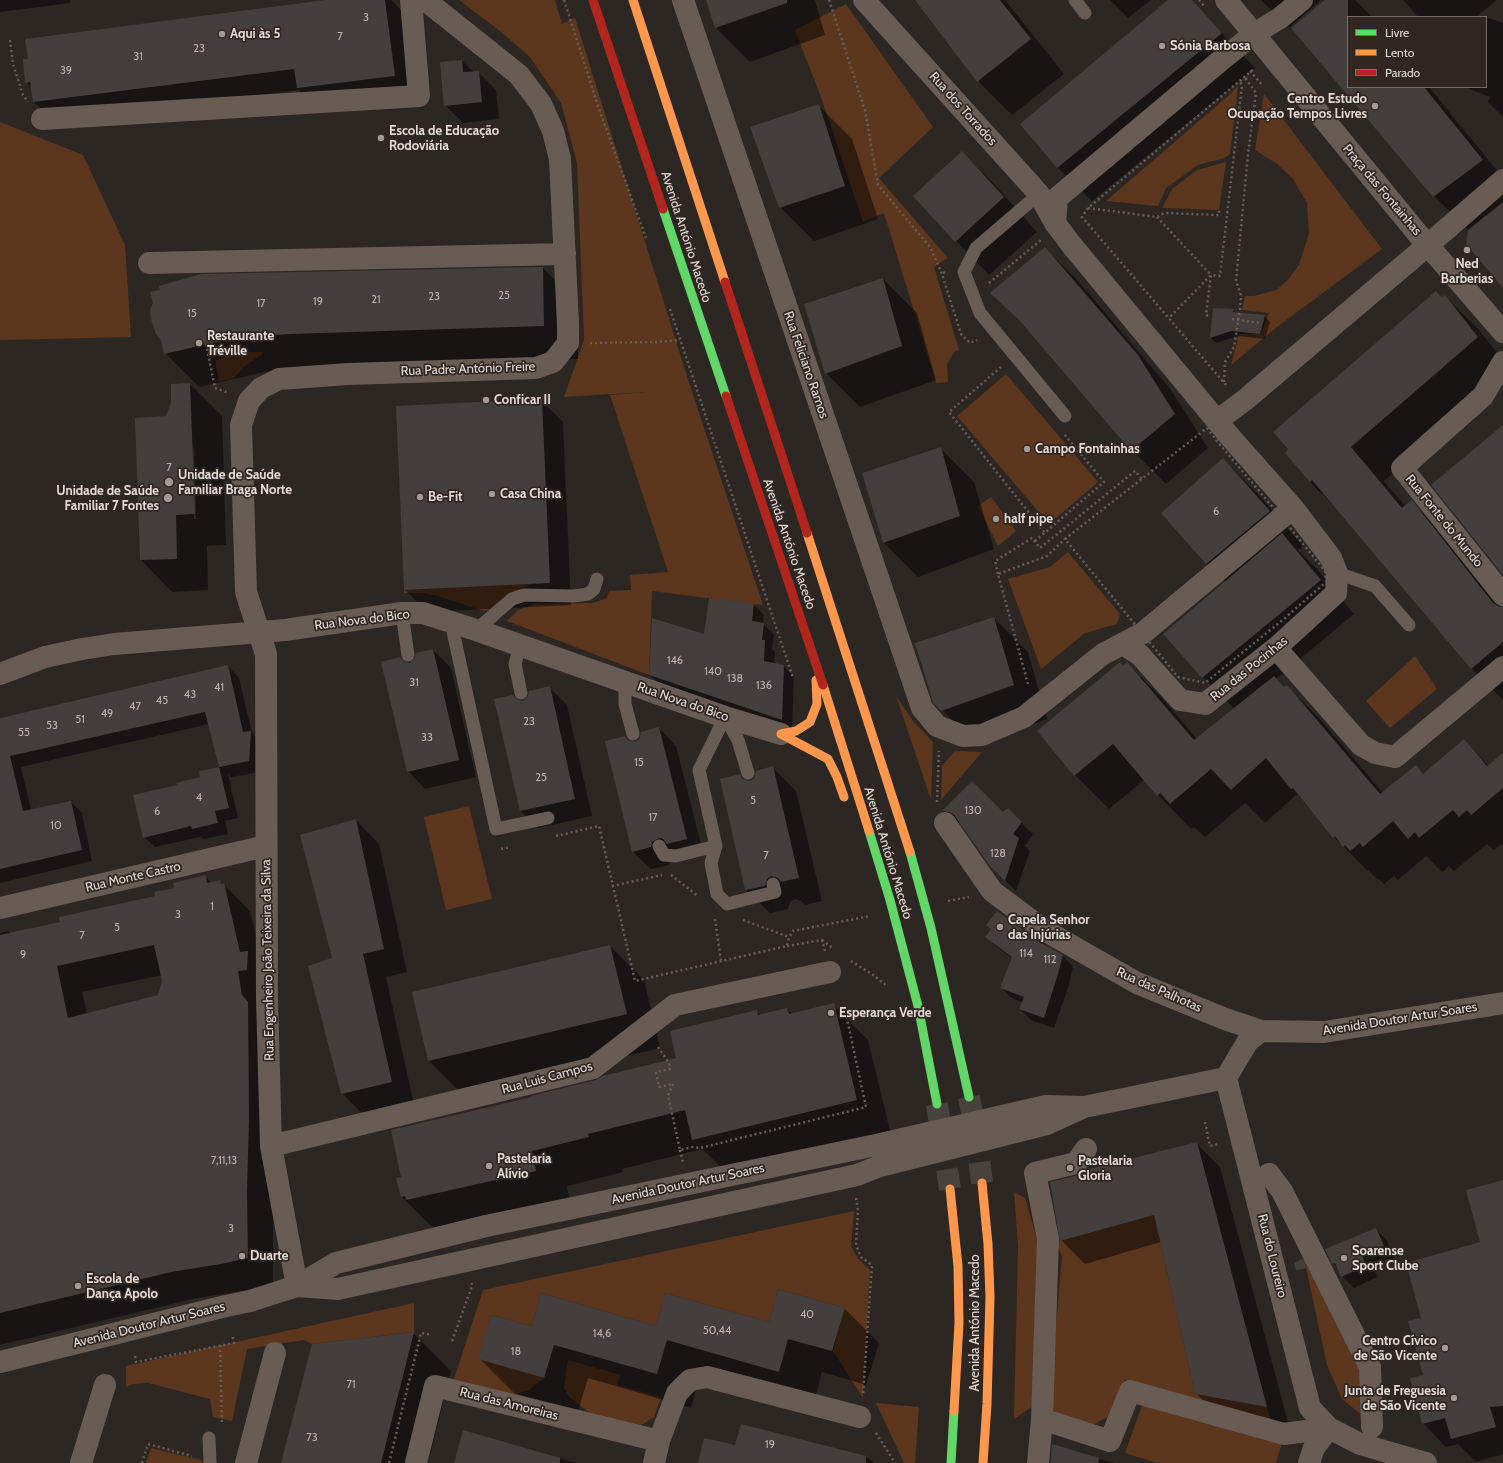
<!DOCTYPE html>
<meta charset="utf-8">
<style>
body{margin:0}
#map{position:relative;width:1503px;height:1463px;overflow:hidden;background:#2d2724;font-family:Cabin,sans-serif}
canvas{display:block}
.legend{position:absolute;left:1347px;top:16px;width:140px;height:72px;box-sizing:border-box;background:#312620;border:1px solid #776e69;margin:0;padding:5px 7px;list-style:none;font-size:12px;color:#e1dad6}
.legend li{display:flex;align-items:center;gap:8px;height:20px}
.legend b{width:20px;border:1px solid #776e69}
</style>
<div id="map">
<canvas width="1503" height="1463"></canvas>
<ul class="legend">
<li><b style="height:5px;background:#63d668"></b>Livre</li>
<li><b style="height:5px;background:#ff974d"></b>Lento</li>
<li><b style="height:5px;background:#b3261e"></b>Parado</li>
</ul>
</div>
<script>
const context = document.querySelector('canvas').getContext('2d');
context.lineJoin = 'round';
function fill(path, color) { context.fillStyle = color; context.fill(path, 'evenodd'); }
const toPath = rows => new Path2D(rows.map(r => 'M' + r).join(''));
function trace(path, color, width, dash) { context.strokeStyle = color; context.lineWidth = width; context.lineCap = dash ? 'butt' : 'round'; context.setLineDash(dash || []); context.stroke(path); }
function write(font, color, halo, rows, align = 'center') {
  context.font = font + ' Cabin,sans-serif'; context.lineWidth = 3.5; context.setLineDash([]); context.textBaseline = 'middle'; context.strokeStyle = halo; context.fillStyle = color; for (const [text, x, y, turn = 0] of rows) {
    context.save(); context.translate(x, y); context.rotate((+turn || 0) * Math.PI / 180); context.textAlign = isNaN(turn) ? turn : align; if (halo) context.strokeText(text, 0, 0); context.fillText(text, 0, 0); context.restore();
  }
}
fill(toPath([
 [459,0,555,0,562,24,575,18,691,389,763,605,652,591,649,675,507,621,518,610,535,604,593,603,607,598,609,591,631,590,630,575,668,572,610,395,647,392,564,397,584,340,577,163,561,103,530,57,500,31],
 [846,4,933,127,879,178,948,258,934,267,959,350,954,352,947,364,948,382,936,383,884,213,863,222,822,100,795,30],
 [1238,86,1230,154,1224,158,1198,165,1166,188,1158,206,1106,201,1227,97],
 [1264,94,1382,249,1277,327,1231,365,1239,334,1261,334,1269,313,1242,310,1245,296,1254,296,1276,290,1287,281,1299,265,1309,233,1307,203,1293,179,1277,164,1255,150],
 [0,122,83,155,125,245,131,337,0,340],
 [1226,162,1219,210,1162,208,1172,189,1197,170],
 [244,352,263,352,263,354,246,365,233,379,219,381,215,360],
 [1006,374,1098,482,1049,524,957,416],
 [991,497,1016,531,998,546,978,506],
 [1068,552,1120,614,1117,624,1085,633,1041,669,1008,579,1050,567],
 [531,584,520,589,491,609,484,611,438,596,422,593,404,593,404,590],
 [1415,656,1437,689,1390,728,1366,701],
 [896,696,913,721,933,742,931,800],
 [955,751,982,752,941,800,942,766],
 [469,806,492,899,446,910,424,817],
 [1014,1192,1025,1198,1039,1246,1033,1406,1014,1419,1018,1246],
 [854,1211,851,1246,859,1260,870,1270,863,1398,833,1351,845,1308,778,1289,769,1322,665,1293,656,1326,541,1293,532,1326,491,1315,479,1359,544,1378,529,1390,512,1395,454,1379,483,1290],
 [1154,1215,1195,1394,1267,1407,1271,1423,1125,1380,1124,1387,1108,1417,1090,1426,1054,1411,1050,1400,1062,1256,1055,1242],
 [1297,1240,1363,1369,1363,1416,1342,1399,1327,1365,1307,1272],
 [414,1303,414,1332,312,1344,304,1340,247,1349,232,1421,213,1417,210,1399,148,1383,133,1384,126,1387,126,1366],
 [568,1360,621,1375,617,1385,661,1397,654,1417,640,1426,591,1414,570,1398,564,1388],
 [876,1403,919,1407,915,1463,904,1463],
 [1143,1403,1282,1443,1276,1463,1157,1463,1125,1453],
 [151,1448,201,1460,202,1463,146,1463]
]), '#5d361e');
fill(toPath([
 [0,0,70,0,70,3,0,12],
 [332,0,391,0,404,13,414,95,317,107,299,90,54,121,34,102,32,88,26,82],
 [707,0,815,0,825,35,750,62,716,28],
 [916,0,1005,0,1064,74,1012,115,978,81],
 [1110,0,1151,0,1128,18],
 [1170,0,1191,0,1255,68,1092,201,1058,168,1021,124],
 [1261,0,1321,0,1289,28],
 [1326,0,1355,0,1372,17,1348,17,1348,87,1429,87,1503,178,1503,287,1467,244,1469,229,1468,230,1434,196,1293,28],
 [1403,0,1497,0,1476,17,1418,17],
 [1486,17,1503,23,1503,117,1488,102,1490,97,1469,89,1467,87,1486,87],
 [462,61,474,72,478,72,496,90,499,119,463,123,445,105],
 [818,105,852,139,878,219,814,241,780,207],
 [962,152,996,186,1037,232,989,275,956,241],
 [1045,248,1079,282,1171,390,1208,448,1166,484,1132,450,1028,329,992,293],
 [543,268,576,302,578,359,323,368,269,371,199,387,165,353,154,303],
 [883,279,917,313,936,380,860,407,826,373],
 [1445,296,1479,330,1503,360,1503,379,1384,481,1406,507,1412,502,1446,536,1503,608,1503,700,1471,668,1339,511,1310,482,1286,453],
 [1214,309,1233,310,1237,314,1265,316,1270,322,1265,339,1237,336,1216,343,1211,338],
 [190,384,222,416,226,545,207,546,208,590,172,592,141,560,167,417],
 [192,448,194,448,196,519,194,519],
 [541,400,563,422,571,605,427,612,405,590],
 [940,448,974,482,994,549,918,577,884,543,863,474],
 [1223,459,1257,493,1303,546,1298,550,1316,568,1354,614,1276,679,1285,688,1287,686,1321,720,1383,793,1416,766,1424,775,1464,741,1489,766,1503,754,1503,846,1501,844,1494,850,1487,844,1454,871,1449,866,1442,872,1426,856,1398,880,1394,876,1384,884,1379,879,1378,880,1368,870,1368,871,1334,837,1297,794,1265,823,1245,803,1205,837,1194,827,1191,829,1158,795,1144,780,1109,809,1075,775,1123,666,1127,663,1161,697,1197,739,1234,709,1203,677,1226,583,1207,564,1162,513],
 [753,604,764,615,763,624,774,634,772,649,775,652,774,664,784,666,794,677,792,729,661,685,650,675,705,635],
 [994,618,1028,652,1047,719,976,745,934,701],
 [433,650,451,668,476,777,425,789,408,771,405,663,410,664],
 [228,666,239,678,252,733,262,743,260,772,231,777,228,774,238,818,225,821,228,834,203,839,200,837,155,847,144,837,179,786,201,778,200,772,220,767,209,724,21,767,31,810,71,802,82,813,92,861,0,883,0,718],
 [550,688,567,705,592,816,538,828,521,811,496,700,523,702],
 [659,728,676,746,704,856,685,861,681,856,670,859,669,865,651,869,633,852,629,741,635,743],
 [773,768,796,791,822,901,805,905,801,901,795,899,790,902,788,909,770,913,746,890,721,780,740,775,745,781,750,782],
 [1008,810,1033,834,1025,846,1030,851,1016,891,991,866,961,823,955,822,943,811,1003,813],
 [356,820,379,844,407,972,386,977,414,1105,365,1117,342,1093,333,958],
 [205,876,212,883,219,881,224,885,250,911,263,966,275,1145,273,1218,273,1284,248,1290,197,1298,0,1345,0,933,8,931,11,934,61,923,156,896],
 [162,975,163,981,159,996,87,1014,82,992],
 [986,936,1036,941,1063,956,1073,967,1068,988,1054,1028,1031,1020,1020,1009,1023,1003,1012,998,1001,988,1012,958,997,947],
 [610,946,644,980,660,1048,463,1095,429,1061],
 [833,1005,868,1040,891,1135,728,1174,702,1149,622,1169,623,1172,567,1186,571,1206,437,1232,402,1197,402,1177,533,1098,677,1059,756,1011,761,1015,787,1009,793,1015],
 [1197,1144,1220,1167,1290,1430,1220,1417,1196,1393,1161,1242,1085,1264,1061,1240],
 [1503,1181,1503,1454,1476,1462,1458,1444,1446,1447,1423,1423,1424,1376,1422,1318,1481,1243],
 [1376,1229,1387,1241,1395,1258,1372,1264,1377,1277,1354,1288,1342,1276,1339,1269,1333,1263],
 [845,1309,879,1343,866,1385,822,1372,813,1406,700,1373,691,1408,588,1378,578,1411,514,1393,480,1359,532,1327,657,1327,769,1323],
 [413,1333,451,1371,428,1463,282,1463],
 [742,1426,868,1458,874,1463,699,1463,736,1446],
 [464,1431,576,1463,455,1463],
 [1053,1446,1114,1463,1052,1463]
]), '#0007');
fill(toPath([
 [325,0,385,0,395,76,297,88,294,69,33,102,30,82,25,83,23,59,28,59,25,39],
 [706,0,787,0,787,3,715,28],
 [915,0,1000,0,1031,39,977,82],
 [1168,0,1192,0,1222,33,1057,168,1020,124],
 [1325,0,1348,0,1348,87,1424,87,1483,160,1433,197,1291,28],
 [462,60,463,72,479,71,482,102,444,106,440,62],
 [819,104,845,186,779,208,750,127],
 [962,151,1004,197,955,242,913,196],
 [1503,202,1503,288,1466,244,1468,230],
 [1045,247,1138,355,1175,414,1131,451,1020,321,990,293],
 [543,267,544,326,289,334,234,338,164,354,161,340,156,334,151,319,150,310,153,303,150,292,160,290,159,286,169,283,201,274],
 [883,278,902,346,825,374,804,304],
 [1436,291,1442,298,1445,295,1478,337,1351,447,1402,508,1412,500,1493,603,1498,606,1503,607,1503,642,1471,669,1312,480,1310,482,1285,453,1288,449,1273,432],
 [1213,308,1234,309,1233,312,1265,315,1260,334,1231,331,1210,338],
 [190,383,195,514,176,515,177,559,140,560,135,418,166,416,171,402,171,384],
 [542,399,550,583,404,590,396,406],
 [1503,425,1503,575,1431,485],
 [941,447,960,516,883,543,862,473],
 [1223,458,1270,511,1206,564,1161,513],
 [1282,533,1321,580,1202,678,1163,634],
 [709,598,754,603,752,621,764,623,762,640,765,640,764,661,784,665,782,720,649,675,652,618,704,634],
 [994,617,1014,685,941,711,933,702,915,643],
 [433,649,459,760,407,772,381,662,400,657,405,662,410,663,415,658,416,653],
 [1120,662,1123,665,1127,662,1194,740,1274,676,1284,687,1287,685,1380,794,1416,765,1423,774,1464,739,1487,766,1503,753,1503,788,1471,815,1467,810,1459,817,1453,810,1419,838,1415,832,1408,839,1393,821,1363,847,1360,843,1350,851,1345,845,1343,847,1335,836,1333,838,1293,788,1291,789,1266,758,1231,790,1211,769,1170,804,1160,793,1157,796,1113,744,1074,776,1037,731],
 [228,665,243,732,251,731,249,761,219,767,205,712,10,756,23,811,71,801,82,850,0,869,0,718],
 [550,686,575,799,520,811,494,699,513,695,518,700,523,701,528,696,529,691],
 [659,727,687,839,667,844,663,839,659,838,652,842,651,847,632,852,605,741,625,736,628,740,635,742,639,739,641,732],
 [773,766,799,878,781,882,778,878,771,876,767,879,765,886,745,890,720,779,740,774,743,779,750,781,754,778,756,771],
 [219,767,229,808,215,811,218,823,192,829,191,826,143,838,133,795,177,785,176,783,200,777,199,771],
 [972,781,1003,812,1008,808,1022,822,1013,834,1019,838,1005,881,990,866,955,816,950,812,942,811],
 [356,819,384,949,363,954,392,1082,341,1094,308,966,332,958,300,835],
 [206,875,207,883,220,880,221,884,224,883,240,952,248,951,247,970,238,971,242,995,248,1002,249,1118,247,1191,248,1258,221,1264,171,1272,0,1313,0,935,60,922,59,917,155,896,154,892,174,888,173,883],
 [154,945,162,981,158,995,68,1018,57,966],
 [997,911,1036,940,1063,955,1057,977,1044,1018,1019,1009,1024,997,1000,988,1012,957,985,937,991,929,986,925],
 [610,945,627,1014,428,1061,412,992],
 [834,1003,857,1100,692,1140,685,1110,588,1134,589,1137,532,1151,536,1171,406,1200,405,1196,401,1197,396,1178,401,1177,391,1130,532,1097,531,1096,596,1080,603,1076,676,1058,670,1031,757,1010,758,1015,787,1008,789,1014],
 [1197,1142,1267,1407,1195,1394,1154,1215,1060,1241,1050,1182,1079,1175,1086,1170],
 [1503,1180,1503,1406,1490,1407,1496,1427,1451,1439,1445,1418,1422,1424,1410,1378,1423,1375,1408,1321,1421,1318,1406,1263,1480,1242,1466,1190],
 [1376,1228,1384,1246,1361,1252,1366,1266,1341,1277,1335,1263,1332,1264,1325,1249],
 [1302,1259,1307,1268,1296,1270,1294,1263],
 [778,1289,845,1308,832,1351,788,1339,779,1372,667,1340,657,1374,554,1345,544,1378,478,1359,491,1315,532,1326,541,1293,656,1326,665,1293,769,1322],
 [414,1332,381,1463,281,1463,312,1344],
 [741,1424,866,1456,866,1463,698,1463,704,1438,735,1445],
 [463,1430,560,1458,560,1463,454,1463],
 [1052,1444,1099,1458,1098,1463,1051,1463]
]), '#443f3c');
trace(toPath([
 [969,1097,977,1140,982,1183],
 [937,1104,950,1189]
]), '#48423f', 22, [22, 11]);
trace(toPath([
 [564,0,599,109,646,238],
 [829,0,865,110,878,185,930,247,941,271],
 [1199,0,1204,6],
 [10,40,13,64,23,95,28,102],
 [1250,71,1263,86],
 [1088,208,1157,217,1164,213,1219,215,1219,210],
 [1157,217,1211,275,1169,318],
 [945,273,941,271,961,334,970,343,977,340],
 [989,283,1041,240],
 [670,309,793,678],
 [1208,316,1206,315,1211,275,1220,276,1242,85,1239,80],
 [1232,319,1260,323],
 [590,343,657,342,680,340],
 [206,344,215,388,229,393],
 [1001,367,949,412,1045,533],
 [1224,382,1225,362,1234,347,1240,310,1241,295,1236,281,1248,154,1256,93,1244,76],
 [1226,385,1082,217,1088,208,1254,69],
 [1207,428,1221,446,1282,518,1325,571,1326,582,1285,618,1205,683,1178,677,1065,539,1207,428],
 [1035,541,1104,482,1064,434],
 [998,574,995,561,1032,538,1040,548,1135,471,1142,479],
 [1028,684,998,574,1047,556,1065,539],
 [937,802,939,751],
 [556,836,599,826,635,981,787,946,789,937,793,931,870,916],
 [501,849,510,847],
 [671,875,698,896],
 [612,886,662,875],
 [948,901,969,897],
 [715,919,721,961],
 [743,920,789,937],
 [822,940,834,949],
 [787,946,822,940,825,951],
 [851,961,872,974,887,986],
 [658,1047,669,1063,670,1069,656,1072,659,1087,672,1084],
 [673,1084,668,1095,680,1150,693,1147,700,1148,866,1107,844,1005],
 [1205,1122,1210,1146,1219,1144],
 [680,1150,683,1163],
 [856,1198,858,1210,856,1245,861,1257,872,1265,863,1395],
 [452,1341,471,1289,472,1283],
 [220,1345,222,1425],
 [135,1356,136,1362,234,1343,232,1335],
 [876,1433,895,1463],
 [142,1463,148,1444,192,1456],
 [389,1463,421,1333,432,1335]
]), '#685f5a', 2.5, [2, 3]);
trace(toPath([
 [1075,0,1085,13],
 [1039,194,976,248,964,272,980,313,1065,416],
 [1337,573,1375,586,1409,625],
 [402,613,408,655],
 [451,622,496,829,548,818],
 [476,630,512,599,524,595,573,596,588,594,594,589,597,579],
 [520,646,515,664,521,693],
 [625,682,625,704,633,734],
 [725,717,699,770,716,846,711,863,717,894,727,904,775,892,773,884],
 [725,717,738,740,748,773],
 [659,846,664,855,676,856,716,846],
 [209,1438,210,1463]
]), '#695c54', 13);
trace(toPath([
 [683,0,922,708,937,726,963,736,982,735,1024,717,1103,654,1143,633,1293,508],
 [864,0,1039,194,1055,223,1070,243,1231,438,1293,508,1331,558,1337,573,1336,593,1276,648,1205,704,1180,700,1140,655,1123,644],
 [1226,0,1418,234,1503,332],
 [42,119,419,96,411,0],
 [1055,223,1057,198,1220,61,1254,34,1280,18,1302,0],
 [149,263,565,254],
 [1503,362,1483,396,1402,468,1503,595],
 [1217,421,1246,399,1428,245,1503,180],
 [1276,648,1361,745,1375,753,1395,757,1503,667],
 [0,674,45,657,82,649,114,644,285,630,402,613,423,613,476,630,725,717,781,734],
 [945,823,992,891,1044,930,1137,983,1225,1019,1261,1031,1324,1032,1503,1003],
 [0,908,266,846],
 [1226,1078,1310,1408,1329,1428,1360,1444,1426,1463],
 [271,1146,593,1068,675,1005,830,972],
 [1269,1174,1282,1191,1370,1367,1372,1427],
 [297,1286,271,1146,267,998,266,654,246,592,241,425,249,401,261,388,279,379,348,374,536,368,553,362,568,343,568,324,560,159,553,131,541,104,519,75,425,0],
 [297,1286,338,1289,857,1175,880,1166,1047,1124,1084,1107,1226,1078,1248,1041,1261,1031],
 [0,1362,226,1306,250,1301,297,1286,336,1263,486,1226,876,1145,1046,1106,1084,1107],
 [1042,1419,1110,1441,1130,1391,1284,1434,1329,1428],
 [81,1463,105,1385],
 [246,1463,275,1353],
 [416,1463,435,1386,659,1441],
 [654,1463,659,1441,677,1393,690,1380,707,1377,860,1417],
 [1038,1463,1042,1419,1048,1239,1035,1173,1076,1163,1086,1149],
 [1309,1463,1314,1448,1329,1428]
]), '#695c54', 22);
trace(toPath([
 [663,209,726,396],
 [869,831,890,900,918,1006,937,1104],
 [910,852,931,928,969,1097],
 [951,1463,954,1411]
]), '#63d668', 9);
trace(toPath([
 [633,0,725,282],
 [807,533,910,852],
 [823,685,869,831],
 [781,734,828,759,837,777,844,797],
 [781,734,796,731,810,722,817,704,816,680],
 [982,1183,988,1244,990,1297,987,1404,983,1463],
 [950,1189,958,1266,959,1323,954,1411]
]), '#ff974d', 9);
trace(toPath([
 [593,0,663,209],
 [725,282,807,533],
 [726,396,823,685]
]), '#b3261e', 9);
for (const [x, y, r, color] of [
 [222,34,4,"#a29b98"],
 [1162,46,4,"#a29b98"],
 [1375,106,4,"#a29b98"],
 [381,138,4,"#a29b98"],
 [1467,250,4,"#a29b98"],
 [199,343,4,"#a29b98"],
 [486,400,4,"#a29b98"],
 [1027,449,4,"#a29b98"],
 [169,482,5,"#a29b98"],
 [492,494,4,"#a29b98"],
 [420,497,4,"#a29b98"],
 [168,498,5,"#a29b98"],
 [996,519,4,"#a29b98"],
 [1000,927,4,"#a29b98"],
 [831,1013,4,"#a29b98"],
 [489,1166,4,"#a29b98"],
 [1070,1168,4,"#a29b98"],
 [242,1256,4,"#a29b98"],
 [1344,1258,4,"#a29b98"],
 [78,1286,4,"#a29b98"],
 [1445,1348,4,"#a29b98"],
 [1454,1398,4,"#a29b98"]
]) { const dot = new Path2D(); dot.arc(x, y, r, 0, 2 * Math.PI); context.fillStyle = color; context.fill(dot); trace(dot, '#312620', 1.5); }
write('11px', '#bab3b0', null, [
 ["3",366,18],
 ["7",340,37],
 ["23",199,49],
 ["31",138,57],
 ["39",66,71],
 ["25",504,296],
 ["23",434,297],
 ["21",376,300],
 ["19",318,302],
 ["17",261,304],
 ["15",192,314],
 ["7",169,468],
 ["6",1216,512],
 ["146",675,661],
 ["140",713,672],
 ["138",735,679],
 ["31",414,683],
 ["136",764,686],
 ["41",219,688],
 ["43",190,695],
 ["45",162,701],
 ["47",135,707],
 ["49",107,714],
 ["51",80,720],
 ["23",529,722],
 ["53",52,726],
 ["55",24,733],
 ["33",427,738],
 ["15",639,763],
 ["25",541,778],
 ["4",199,798],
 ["5",753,801],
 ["130",973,811],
 ["6",157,812],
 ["17",653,818],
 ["10",56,826],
 ["128",998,854],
 ["7",766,856],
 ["1",212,907],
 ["3",178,915],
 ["5",117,928],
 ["7",82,936],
 ["114",1026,954],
 ["9",23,955],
 ["112",1050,960],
 ["7,11,13",224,1161],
 ["3",231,1229],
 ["40",807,1315],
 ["50,44",717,1331],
 ["14,6",602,1334],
 ["18",516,1352],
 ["71",351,1385],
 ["73",312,1438],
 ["19",770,1445]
]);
write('bold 13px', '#e1dad6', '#312620', [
 ["Aqui às 5",230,34],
 ["Sónia Barbosa",1170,46],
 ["Centro Estudo",1367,99,"right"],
 ["Ocupação Tempos Livres",1367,114,"right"],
 ["Escola de Educação",389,131],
 ["Rodoviária",389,146],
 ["Ned",1467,264,"center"],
 ["Barberias",1467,279,"center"],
 ["Restaurante",207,336],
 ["Tréville",207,351],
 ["Conficar II",494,400],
 ["Campo Fontainhas",1035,449],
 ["Unidade de Saúde",178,475],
 ["Familiar Braga Norte",178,490],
 ["Unidade de Saúde",159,491,"right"],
 ["Familiar 7 Fontes",159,506,"right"],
 ["Casa China",500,494],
 ["Be-Fit",428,497],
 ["half pipe",1004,519],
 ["Capela Senhor",1008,920],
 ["das Injúrias",1008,935],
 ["Esperança Verde",839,1013],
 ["Pastelaria",497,1159],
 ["Alívio",497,1174],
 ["Pastelaria",1078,1161],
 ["Gloria",1078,1176],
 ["Soarense",1352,1251],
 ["Sport Clube",1352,1266],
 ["Duarte",250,1256],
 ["Escola de",86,1279],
 ["Dança Apolo",86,1294],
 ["Centro Cívico",1437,1341,"right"],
 ["de São Vicente",1437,1356,"right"],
 ["Junta de Freguesia",1446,1391,"right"],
 ["de São Vicente",1446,1406,"right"]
], 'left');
write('13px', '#e1dad6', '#312620', [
 ["Rua dos Torrados",963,109,48],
 ["Praça das Fontainhas",1382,190,50],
 ["Avenida António Macedo",686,237,72],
 ["Rua Feliciano Ramos",806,365,71],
 ["Rua Padre António Freire",468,369,-2],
 ["Rua Fonte do Mundo",1444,521,51],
 ["Avenida António Macedo",789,544,71],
 ["Rua Nova do Bico",362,620,-7],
 ["Rua das Pocinhas",1249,669,-39],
 ["Rua Nova do Bico",683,702,19],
 ["Avenida António Macedo",888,853,73],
 ["Rua Monte Castro",133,877,-13],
 ["Rua Engenheiro João Teixeira da Silva",268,960,-91],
 ["Rua das Palhotas",1159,990,24],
 ["Avenida Doutor Artur Soares",1400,1019,-9],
 ["Rua Luis Campos",547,1078,-15],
 ["Avenida Doutor Artur Soares",688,1184,-12],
 ["Rua do Loureiro",1272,1256,76],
 ["Avenida António Macedo",975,1323,-90],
 ["Avenida Doutor Artur Soares",149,1325,-14],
 ["Rua das Amoreiras",509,1404,14]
]);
</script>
